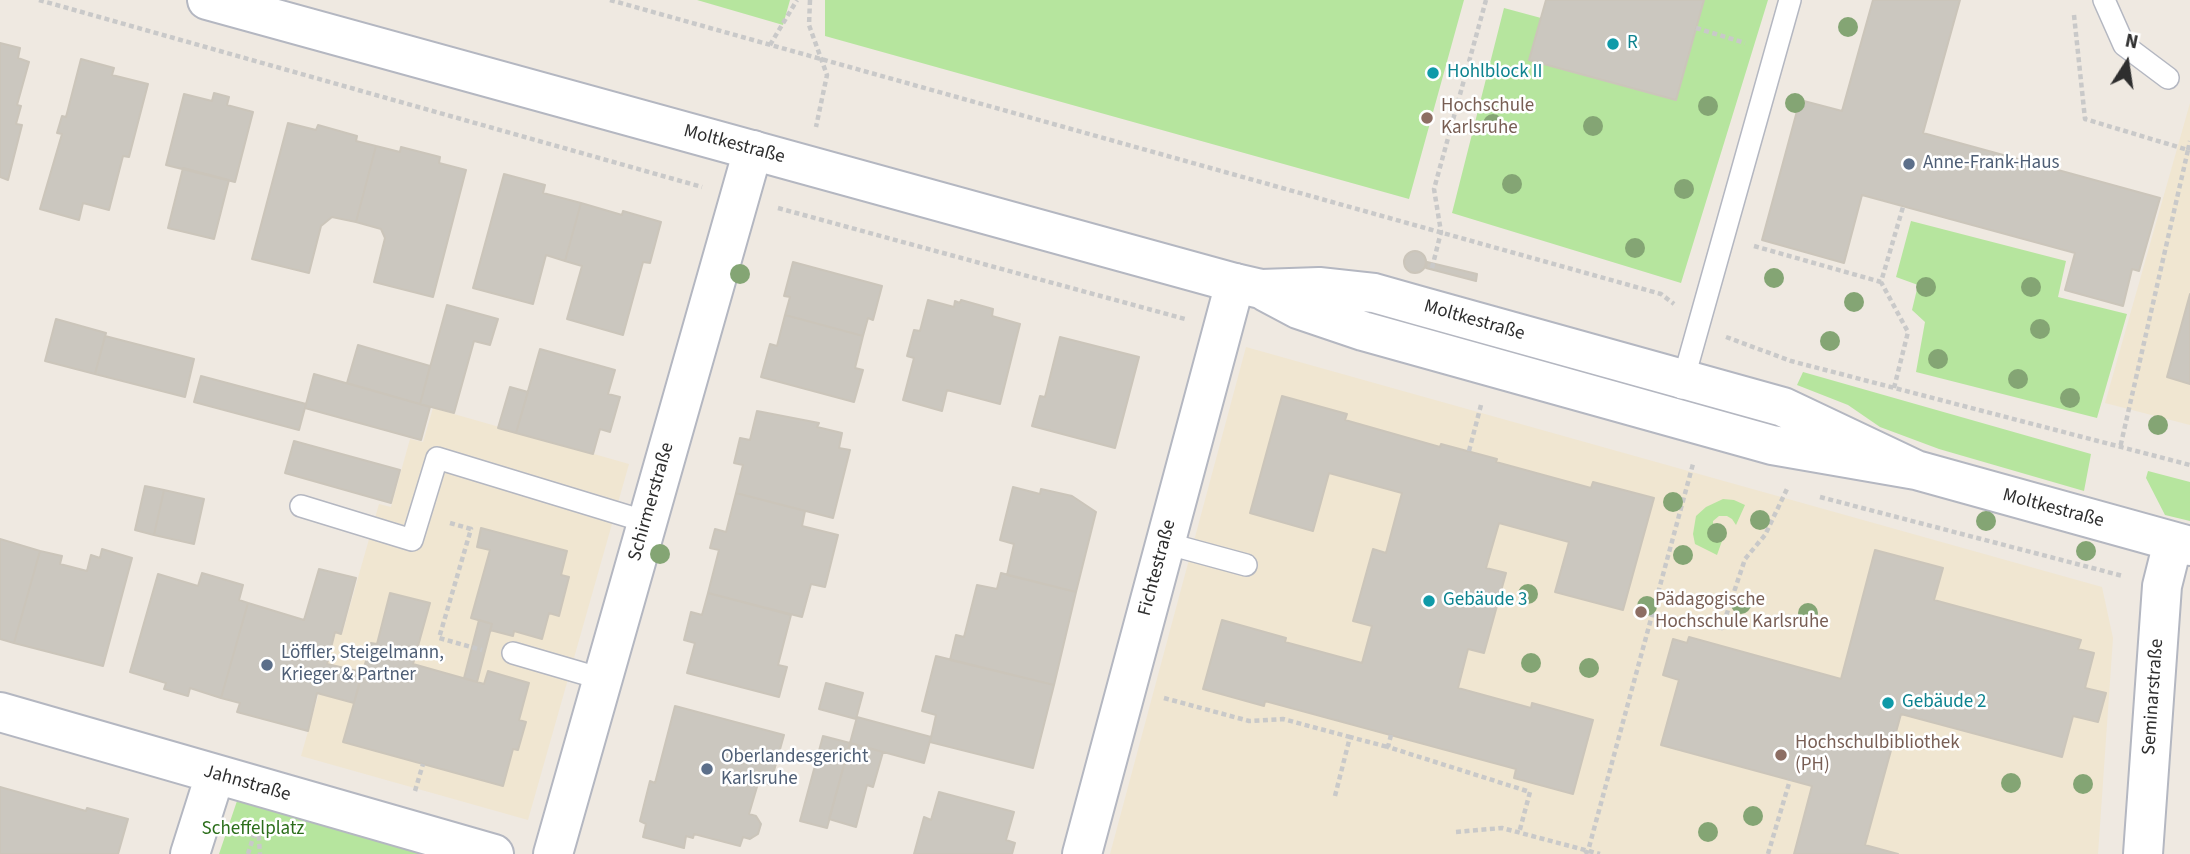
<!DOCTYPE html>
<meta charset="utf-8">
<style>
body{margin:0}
#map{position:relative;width:2190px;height:854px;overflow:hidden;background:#efe9e1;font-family:"Source Sans 3",sans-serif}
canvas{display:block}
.north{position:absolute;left:2092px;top:28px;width:70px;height:70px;-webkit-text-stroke:5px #fff;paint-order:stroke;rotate:12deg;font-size:19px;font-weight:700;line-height:28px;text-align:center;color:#2e2e2e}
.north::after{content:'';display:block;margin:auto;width:24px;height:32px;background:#2e2e2e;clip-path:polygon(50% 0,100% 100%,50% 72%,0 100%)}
</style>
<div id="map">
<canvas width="2190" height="854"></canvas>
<div class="north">N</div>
</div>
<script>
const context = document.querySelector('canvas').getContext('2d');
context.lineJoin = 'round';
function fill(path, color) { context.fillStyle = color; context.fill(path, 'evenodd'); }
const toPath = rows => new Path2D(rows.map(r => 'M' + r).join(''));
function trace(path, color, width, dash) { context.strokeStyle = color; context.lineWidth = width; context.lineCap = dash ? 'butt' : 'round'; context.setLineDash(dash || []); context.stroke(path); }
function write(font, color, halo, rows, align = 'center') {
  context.font = font + ' "Source Sans 3",sans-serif'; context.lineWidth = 5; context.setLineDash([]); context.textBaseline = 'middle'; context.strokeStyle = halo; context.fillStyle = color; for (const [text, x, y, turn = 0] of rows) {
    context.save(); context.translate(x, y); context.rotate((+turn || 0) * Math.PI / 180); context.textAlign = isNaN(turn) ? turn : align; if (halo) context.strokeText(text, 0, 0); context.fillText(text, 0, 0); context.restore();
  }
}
fill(toPath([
 [2190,103,2190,425,2105,403],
 [1246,347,2102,587,2113,638,2098,854,1110,854],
 [433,408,629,464,528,820,301,756,336,633,342,634,379,504,391,507,410,439,423,442]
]), '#f0e6d1');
fill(toPath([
 [697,0,790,0,783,25],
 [825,0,1464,0,1409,199,825,36],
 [1704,0,1768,0,1681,283,1452,213,1504,8,1541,18,1530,60,1676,100],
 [1911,221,2066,261,2058,297,2127,314,2097,418,1916,372,1925,322,1912,310,1918,285,1896,277],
 [1803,372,2091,454,2084,491,1939,449,1880,427,1848,405,1797,385],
 [2148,471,2190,482,2190,521,2165,515,2146,478],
 [1723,499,1734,500,1745,505,1736,525,1732,519,1727,516,1719,516,1713,521,1713,534,1722,541,1717,555,1695,544,1693,534,1696,516,1706,507],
 [237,801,432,854,219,854]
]), '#b6e59e');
const building = toPath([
 [1546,0,1704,0,1676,100,1529,60,1546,0],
 [1873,0,1960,0,1923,133,2160,198,2139,271,2132,269,2123,306,2065,290,2075,253,1862,195,1844,263,1762,240,1800,100,1842,111,1873,0],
 [0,43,20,48,18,58,29,62,17,105,21,106,16,124,22,125,8,180,0,177,0,43],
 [81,59,114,68,112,75,148,84,129,157,123,156,109,210,83,203,79,220,40,209,62,134,57,133,62,116,66,117,81,59],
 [214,93,229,97,227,105,253,112,235,182,166,165,184,94,212,101,214,93],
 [288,123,316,130,318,125,357,136,356,141,376,146,356,222,332,217,321,226,309,273,252,259,288,123],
 [376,146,400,152,401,147,440,157,439,163,466,170,433,297,374,282,385,238,381,229,356,222,376,146],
 [183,168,229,180,214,239,168,228,183,168],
 [504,174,545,185,543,193,581,203,565,261,546,255,533,304,473,288,504,174],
 [581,203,622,215,623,211,661,222,650,263,643,262,623,335,567,319,582,266,565,261,581,203],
 '1404 262a11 11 0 1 1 22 0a11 11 0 1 1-22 0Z',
 [793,262,882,286,873,320,868,318,863,336,785,315,790,297,784,296,793,262],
 [1427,262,1477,274,1476,281,1426,268,1427,262],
 [2190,294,2190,384,2167,377,2190,294],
 [928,300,954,307,955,301,960,303,961,300,993,309,992,316,1020,324,1000,404,947,390,942,411,903,400,914,358,907,356,914,330,920,331,928,300],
 [447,305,498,319,490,345,474,341,454,413,420,404,447,305],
 [785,315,863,336,855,368,863,370,854,402,761,377,770,344,777,346,785,315],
 [56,319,106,333,95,374,45,361,56,319],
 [105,336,194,359,185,397,95,374,105,336],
 [1060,337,1139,357,1115,448,1032,426,1040,396,1045,397,1060,337],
 [358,345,430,366,420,404,347,383,358,345],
 [540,349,615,370,608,394,620,397,610,432,600,429,593,454,516,433,540,349],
 [314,374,430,407,421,440,305,408,314,374],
 [201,376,306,404,299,430,194,402,201,376],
 [510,387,528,392,516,433,498,428,510,387],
 [1282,396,1347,414,1345,420,1440,447,1441,444,1497,459,1496,462,1591,488,1593,482,1654,498,1623,610,1555,592,1569,542,1499,523,1486,568,1506,573,1484,653,1468,649,1458,688,1531,708,1532,703,1593,720,1573,794,1514,778,1516,769,1265,701,1264,706,1203,689,1222,620,1286,638,1285,642,1362,663,1372,626,1353,621,1373,549,1386,553,1402,493,1329,473,1313,531,1250,513,1282,396],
 [757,411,819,423,817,427,842,433,839,448,850,450,833,518,736,493,743,465,734,463,740,438,750,440,757,411],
 [294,441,400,470,391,503,285,473,294,441],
 [145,486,164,490,154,535,135,530,145,486],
 [1013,487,1040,494,1041,489,1072,496,1096,512,1076,592,1007,575,1014,544,1000,540,1013,487],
 [164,490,204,499,194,544,154,535,164,490],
 [736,493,805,511,802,526,838,535,825,587,811,584,802,617,708,593,719,550,710,548,715,529,726,532,736,493],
 [481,528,567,551,561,575,569,577,559,616,549,613,542,639,514,631,513,636,490,630,492,624,471,618,490,550,477,547,481,528],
 [0,539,40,551,14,643,0,639,0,539],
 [102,549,132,558,103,666,14,643,40,551,62,556,60,564,87,571,91,555,100,558,102,549],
 [1875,550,1943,568,1934,600,2081,640,2078,649,2094,653,2085,688,2106,693,2098,722,2073,716,2062,757,1901,714,1865,845,1898,854,1794,854,1812,786,1661,745,1679,680,1663,675,1673,639,1687,643,1689,637,1841,679,1875,550],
 [319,569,356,578,341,634,335,632,327,664,362,672,354,703,317,693,308,731,237,712,240,703,221,698,248,603,304,620,319,569],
 [202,573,243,585,239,600,248,603,221,698,190,688,188,696,164,689,166,683,130,672,158,574,198,586,202,573],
 [1001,573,1076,592,1054,685,950,660,956,635,964,637,977,585,997,589,1001,573],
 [390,593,430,603,413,664,484,684,488,671,529,683,519,720,526,722,518,750,513,749,503,786,343,742,371,643,377,644,390,593],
 [708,593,791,615,778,665,787,667,779,697,687,673,695,643,684,640,691,612,702,615,708,593],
 [479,620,492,624,477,682,464,678,479,620],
 [936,656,1054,685,1033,768,930,742,936,715,922,711,936,656],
 [826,683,863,693,856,719,819,709,826,683],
 [675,706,784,735,770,785,759,780,749,814,756,816,761,824,758,834,750,839,743,837,740,846,694,834,693,838,686,836,684,848,643,837,646,824,640,821,650,781,655,783,675,706],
 [857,717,931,737,924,763,850,743,857,717],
 [823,736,850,743,827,828,800,821,823,736],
 [850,743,883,752,873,787,867,785,856,827,829,819,850,743],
 [0,787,86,811,87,808,128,819,118,854,0,854,0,787],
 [939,792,1014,812,1006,840,1015,843,1012,854,914,854,924,817,931,820,939,792]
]);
fill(building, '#cbc7bf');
trace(building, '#cbc5ba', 2);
const service = toPath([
 [2104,0,2124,45,2168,78],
 [1681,388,1790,0],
 [301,506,412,540,437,458,647,522],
 [1165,543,1246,565],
 [513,653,602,679]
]);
const minor = toPath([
 [0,712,494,854],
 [190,854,215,775],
 [553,854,753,150],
 [1082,854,1235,283],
 [2143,854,2162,586,2173,542]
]);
const secondary = toPath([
 [207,0,1235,283,1261,289,1319,287,1374,293,1420,306,1783,407,1916,470],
 [1266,292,1298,309,1363,331,1772,445,1916,470,2190,546]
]);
trace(service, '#b4b7c1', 24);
trace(minor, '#b4b7c1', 42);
trace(secondary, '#b4b7c1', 42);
trace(toPath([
 [39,0,702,187],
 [610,0,1661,294,1674,304],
 [810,0,809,25,827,75,816,127],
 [2074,15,2085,119,2188,150,2120,448],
 [1696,28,1745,43],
 [770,45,797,0],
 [2188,150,2190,141],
 [778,208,1185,319],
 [1754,246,1881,282],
 [1432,268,1441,232,1434,189,1486,0],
 [1726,337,1791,361,2190,465],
 [1894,388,1908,332,1881,282,1903,207],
 [1469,451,1481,405],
 [1820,497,2123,576],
 [450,523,471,529,439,638,482,650],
 [1652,614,1722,628,1745,559,1765,535,1787,489],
 [1164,698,1249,721,1283,719,1350,737],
 [1391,735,1388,747,1530,792,1519,833],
 [415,791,423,764],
 [1335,796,1350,737,1388,747],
 [258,827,260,854],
 [1456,832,1502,828,1600,854],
 [248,854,256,828],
 [1585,854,1588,851,1693,464],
 [1768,854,1790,780]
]), '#c9c9c9', 4.5, [5, 3.5]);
trace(service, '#fff', 21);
trace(minor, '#fff', 38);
trace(secondary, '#fff', 38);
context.fillStyle = '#84a574';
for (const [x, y] of [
 [1848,27],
 [1795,103],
 [1708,106],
 [1493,124],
 [1593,126],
 [1512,184],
 [1684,189],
 [1635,248],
 [740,274],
 [1774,278],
 [1926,287],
 [2031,287],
 [1854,302],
 [2040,329],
 [1830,341],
 [1938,359],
 [2018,379],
 [2070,398],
 [2158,425],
 [1673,502],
 [1760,520],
 [1986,521],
 [1717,533],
 [2086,551],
 [660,554],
 [1683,555],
 [1528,594],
 [1741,604],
 [1647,606],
 [1808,613],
 [1531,663],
 [1589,668],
 [2011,783],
 [2083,784],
 [1753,816],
 [1708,832]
]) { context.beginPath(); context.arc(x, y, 10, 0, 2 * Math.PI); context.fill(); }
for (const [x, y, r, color] of [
 [1613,44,7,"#0f9aa8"],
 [1433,73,7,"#0f9aa8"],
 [1427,118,7,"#8d6e63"],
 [1909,164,7,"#5c6f8a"],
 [1429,601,7,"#0f9aa8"],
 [1641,612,7,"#8d6e63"],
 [267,665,7,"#5c6f8a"],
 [1888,703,7,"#0f9aa8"],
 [1781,755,7,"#8d6e63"],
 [707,769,7,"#5c6f8a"]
]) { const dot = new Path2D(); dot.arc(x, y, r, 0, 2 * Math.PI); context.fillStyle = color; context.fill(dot); trace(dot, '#fff', 2.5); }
write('19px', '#0d838f', '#fff', [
 ["R",1627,44],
 ["Hohlblock II",1447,73],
 ["Gebäude 3",1443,601],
 ["Gebäude 2",1902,703]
], 'left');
write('19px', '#785e54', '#fff', [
 ["Hochschule",1441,107],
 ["Karlsruhe",1441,129],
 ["Pädagogische",1655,601],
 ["Hochschule Karlsruhe",1655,623],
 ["Hochschulbibliothek",1795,744],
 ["(PH)",1795,766]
], 'left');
write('19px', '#2e2e2e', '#fff', [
 ["Moltkestraße",734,145,15],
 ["Moltkestraße",1474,321,16],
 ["Schirmerstraße",652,502,-74],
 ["Moltkestraße",2053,509,15],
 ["Fichtestraße",1158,568,-75],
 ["Seminarstraße",2154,697,-86],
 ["Jahnstraße",247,784,16]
]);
write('19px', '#4e5e75', '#fff', [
 ["Anne-Frank-Haus",1923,164],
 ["Löffler, Steigelmann,",281,654],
 ["Krieger & Partner",281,676],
 ["Oberlandesgericht",721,758],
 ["Karlsruhe",721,780]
], 'left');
write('19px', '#2c6e1b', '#fff', [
 ["Scheffelplatz",253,830]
]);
</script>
